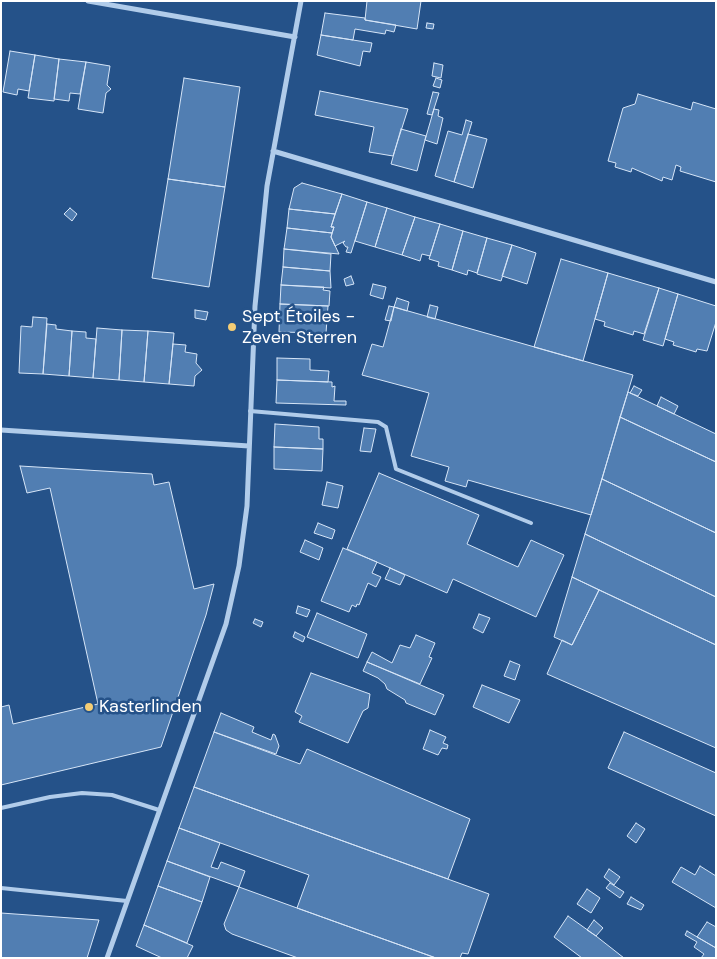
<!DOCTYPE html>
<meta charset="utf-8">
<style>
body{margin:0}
#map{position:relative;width:717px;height:959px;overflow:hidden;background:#255289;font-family:"DM Sans",sans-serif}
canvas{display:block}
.frame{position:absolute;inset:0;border:2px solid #fff;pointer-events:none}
</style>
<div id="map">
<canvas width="717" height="959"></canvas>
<div class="frame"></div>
</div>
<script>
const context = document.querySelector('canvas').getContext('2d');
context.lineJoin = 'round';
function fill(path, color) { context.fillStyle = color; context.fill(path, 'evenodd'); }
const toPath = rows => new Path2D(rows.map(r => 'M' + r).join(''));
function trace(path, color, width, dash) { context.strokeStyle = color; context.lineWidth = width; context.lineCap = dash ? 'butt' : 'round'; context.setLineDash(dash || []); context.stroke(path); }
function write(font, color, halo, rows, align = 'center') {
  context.font = font + ' "DM Sans",sans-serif'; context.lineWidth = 5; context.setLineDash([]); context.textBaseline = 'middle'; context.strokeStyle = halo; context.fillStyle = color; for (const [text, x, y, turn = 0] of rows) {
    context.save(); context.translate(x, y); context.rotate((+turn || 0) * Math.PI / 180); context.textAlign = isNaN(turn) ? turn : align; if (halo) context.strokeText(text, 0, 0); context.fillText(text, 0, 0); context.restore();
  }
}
const building = toPath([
 [367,1,421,1,417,29,365,20,367,1],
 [325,13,365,18,365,20,396,25,394,32,386,30,385,34,355,29,353,40,321,35,325,13],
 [427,23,434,24,433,29,426,28,427,23],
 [321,35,372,43,370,52,363,51,360,66,317,55,321,35],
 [10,51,35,55,29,91,18,89,17,95,3,92,10,51],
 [35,55,59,59,54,101,28,98,35,55],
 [59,59,86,62,80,94,70,93,69,101,54,99,59,59],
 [86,62,110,66,107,85,111,89,106,93,103,113,78,109,86,62],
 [434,63,443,65,441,78,432,76,434,63],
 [184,78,240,87,225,187,168,179,184,78],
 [436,78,442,80,440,88,433,86,436,78],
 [320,91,408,109,393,156,369,152,374,127,315,115,320,91],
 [433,92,439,93,432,115,427,114,433,92],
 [638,94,691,110,693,102,716,109,716,182,680,171,681,167,676,165,672,180,663,177,662,181,632,168,631,172,615,167,616,163,608,161,623,108,635,104,638,94],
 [434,109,439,110,438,116,443,118,437,144,425,140,434,109],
 [466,120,472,122,454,182,435,176,448,131,462,135,466,120],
 [401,129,426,136,417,171,391,164,401,129],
 [468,134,487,139,473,188,454,182,468,134],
 [168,179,225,187,209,287,152,278,168,179],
 [302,183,342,194,335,214,289,209,294,188,302,183],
 [342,194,367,202,351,253,346,252,348,247,346,247,343,243,345,241,335,246,331,237,334,227,331,227,342,194],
 [367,202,387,208,375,247,355,241,367,202],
 [70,208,77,214,72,221,64,214,70,208],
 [387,208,415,217,402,255,375,247,387,208],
 [289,209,335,214,331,227,334,227,332,233,287,228,289,209],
 [415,217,440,224,430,256,422,254,420,261,402,255,415,217],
 [440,224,463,231,452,270,438,266,439,262,429,259,440,224],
 [287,228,332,233,331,237,339,254,284,249,287,228],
 [463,231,487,238,477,273,468,270,467,275,452,270,463,231],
 [487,238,512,245,501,281,477,274,487,238],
 [512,245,536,253,527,284,502,276,512,245],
 [284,249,331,254,330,271,283,267,284,249],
 [561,259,608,273,583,361,534,347,561,259],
 [283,267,330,271,331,288,281,285,283,267],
 [608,273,659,288,644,334,634,331,633,335,604,326,605,322,595,319,608,273],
 [351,276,354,284,346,286,344,279,351,276],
 [373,284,386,287,383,299,370,295,373,284],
 [281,285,324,287,323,290,330,291,329,306,280,304,281,285],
 [659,288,678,294,663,346,643,340,659,288],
 [678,294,716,306,716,322,707,351,697,349,696,352,673,345,674,342,665,339,678,294],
 [397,298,409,302,407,311,394,307,397,298],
 [280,304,328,306,326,333,279,332,280,304],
 [430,305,438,307,435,319,427,317,430,305],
 [389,306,394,307,391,321,385,320,389,306],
 [394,307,633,375,591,515,468,480,466,487,445,481,449,467,411,456,429,393,362,375,372,344,383,347,394,307],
 [195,310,208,312,206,320,195,318,195,310],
 [33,317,47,318,43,374,19,373,21,326,32,327,33,317],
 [47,324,56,325,56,329,72,331,69,376,43,374,47,324],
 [97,328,122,330,119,380,93,378,97,328],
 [122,330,148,331,144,382,119,380,122,330],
 [72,331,86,332,86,338,96,339,93,378,69,376,72,331],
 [148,331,174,333,169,384,144,382,148,331],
 [173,344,186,345,185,352,197,354,196,363,202,370,195,376,194,386,169,384,173,344],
 [277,358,310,359,310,370,329,371,328,382,277,380,277,358],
 [277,380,332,382,332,387,335,386,334,401,346,401,346,405,276,403,277,380],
 [634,386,642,390,638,396,630,393,634,386],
 [628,392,716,434,716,462,620,417,628,392],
 [661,397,678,406,674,414,657,406,661,397],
 [620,417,716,462,716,533,602,479,620,417],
 [275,424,319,427,319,439,323,439,323,449,274,447,275,424],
 [364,428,376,429,371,452,360,451,364,428],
 [274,447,323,449,322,471,274,469,274,447],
 [20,466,152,474,154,485,169,482,194,589,214,584,206,615,161,747,1,785,1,707,9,705,13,724,98,704,50,488,27,493,20,466],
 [379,473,479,515,467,544,518,567,531,540,564,555,536,617,453,579,447,593,347,549,379,473],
 [602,479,716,533,716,597,585,534,602,479],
 [327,482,343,486,338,508,322,505,327,482],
 [318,523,335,530,332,539,314,533,318,523],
 [585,534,716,597,716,645,572,577,585,534],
 [305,540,323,548,319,560,300,552,305,540],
 [343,548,377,562,372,573,381,577,376,587,368,583,359,605,357,604,356,607,352,605,349,612,321,601,343,548],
 [390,568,405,575,400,585,385,579,390,568],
 [572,577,599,590,572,645,554,637,572,577],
 [599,590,716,645,716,748,547,674,562,640,572,645,599,590],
 [298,606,310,610,307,617,296,613,298,606],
 [317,613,367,634,358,658,307,637,317,613],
 [479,614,490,618,483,633,473,628,479,614],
 [255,619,263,622,261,627,253,623,255,619],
 [295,632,305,637,303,642,293,637,295,632],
 [416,635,435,643,429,657,432,658,420,684,367,662,372,652,392,663,400,645,410,648,416,635],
 [510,661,520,665,515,680,504,676,510,661],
 [367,662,444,695,435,715,406,703,405,700,387,689,385,684,378,678,363,671,367,662],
 [311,673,370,694,368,708,363,711,348,743,299,722,302,716,295,712,311,673],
 [482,685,520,700,509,723,473,707,482,685],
 [221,713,254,727,252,732,271,740,273,734,275,735,279,746,276,754,214,732,221,713],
 [430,730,446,737,443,743,448,745,447,749,442,748,438,755,423,749,430,730],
 [214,732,300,764,307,749,470,819,448,879,194,787,214,732],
 [624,732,716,773,716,816,608,768,624,732],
 [194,787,489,894,468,954,462,953,460,958,436,958,297,908,309,875,179,828,194,787],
 [636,823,645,829,636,843,627,836,636,823],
 [179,828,220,843,211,867,218,869,221,862,245,871,239,887,167,861,179,828],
 [167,861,210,877,202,902,158,886,167,861],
 [700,866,716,876,716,908,672,882,681,867,695,875,700,866],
 [609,869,620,877,614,885,604,877,609,869],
 [610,883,624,892,620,898,606,888,610,883],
 [158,886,202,902,187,943,144,925,158,886],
 [239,887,297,908,436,958,298,958,232,934,226,930,224,924,239,887],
 [587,889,600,898,591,913,577,904,587,889],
 [631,897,644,905,641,910,627,904,631,897],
 [1,913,99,920,87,958,1,958,1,913],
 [568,916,596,936,624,958,582,958,554,937,568,916],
 [594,920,603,928,596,936,587,930,594,920],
 [707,922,716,927,716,948,697,937,707,922],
 [144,925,193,946,187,958,162,958,136,946,144,925],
 [687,931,716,948,716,958,701,958,704,954,694,947,697,942,685,935,687,931]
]);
fill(building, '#517eb2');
trace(building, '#d6e5f7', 1);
trace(toPath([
 [250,411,378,422,386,427,396,469,531,523],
 [1,808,50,797,82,793,112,795,159,810],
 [1,888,127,901]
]), '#b1ccea', 4);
trace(toPath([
 [88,1,295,37],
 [273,151,716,282],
 [1,430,249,446],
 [107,958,226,624,239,566,247,506,255,306,267,186,301,1]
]), '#b1ccea', 5);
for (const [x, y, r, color] of [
 [232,327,5,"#f4cd75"],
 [89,707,5,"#f4cd75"]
]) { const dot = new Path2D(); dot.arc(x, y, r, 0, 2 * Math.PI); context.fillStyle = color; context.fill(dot); trace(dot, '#255289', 2); }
write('18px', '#fff', '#255289', [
 ["Sept Étoiles -",242,317],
 ["Zeven Sterren",242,338],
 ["Kasterlinden",99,707]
], 'left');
</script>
